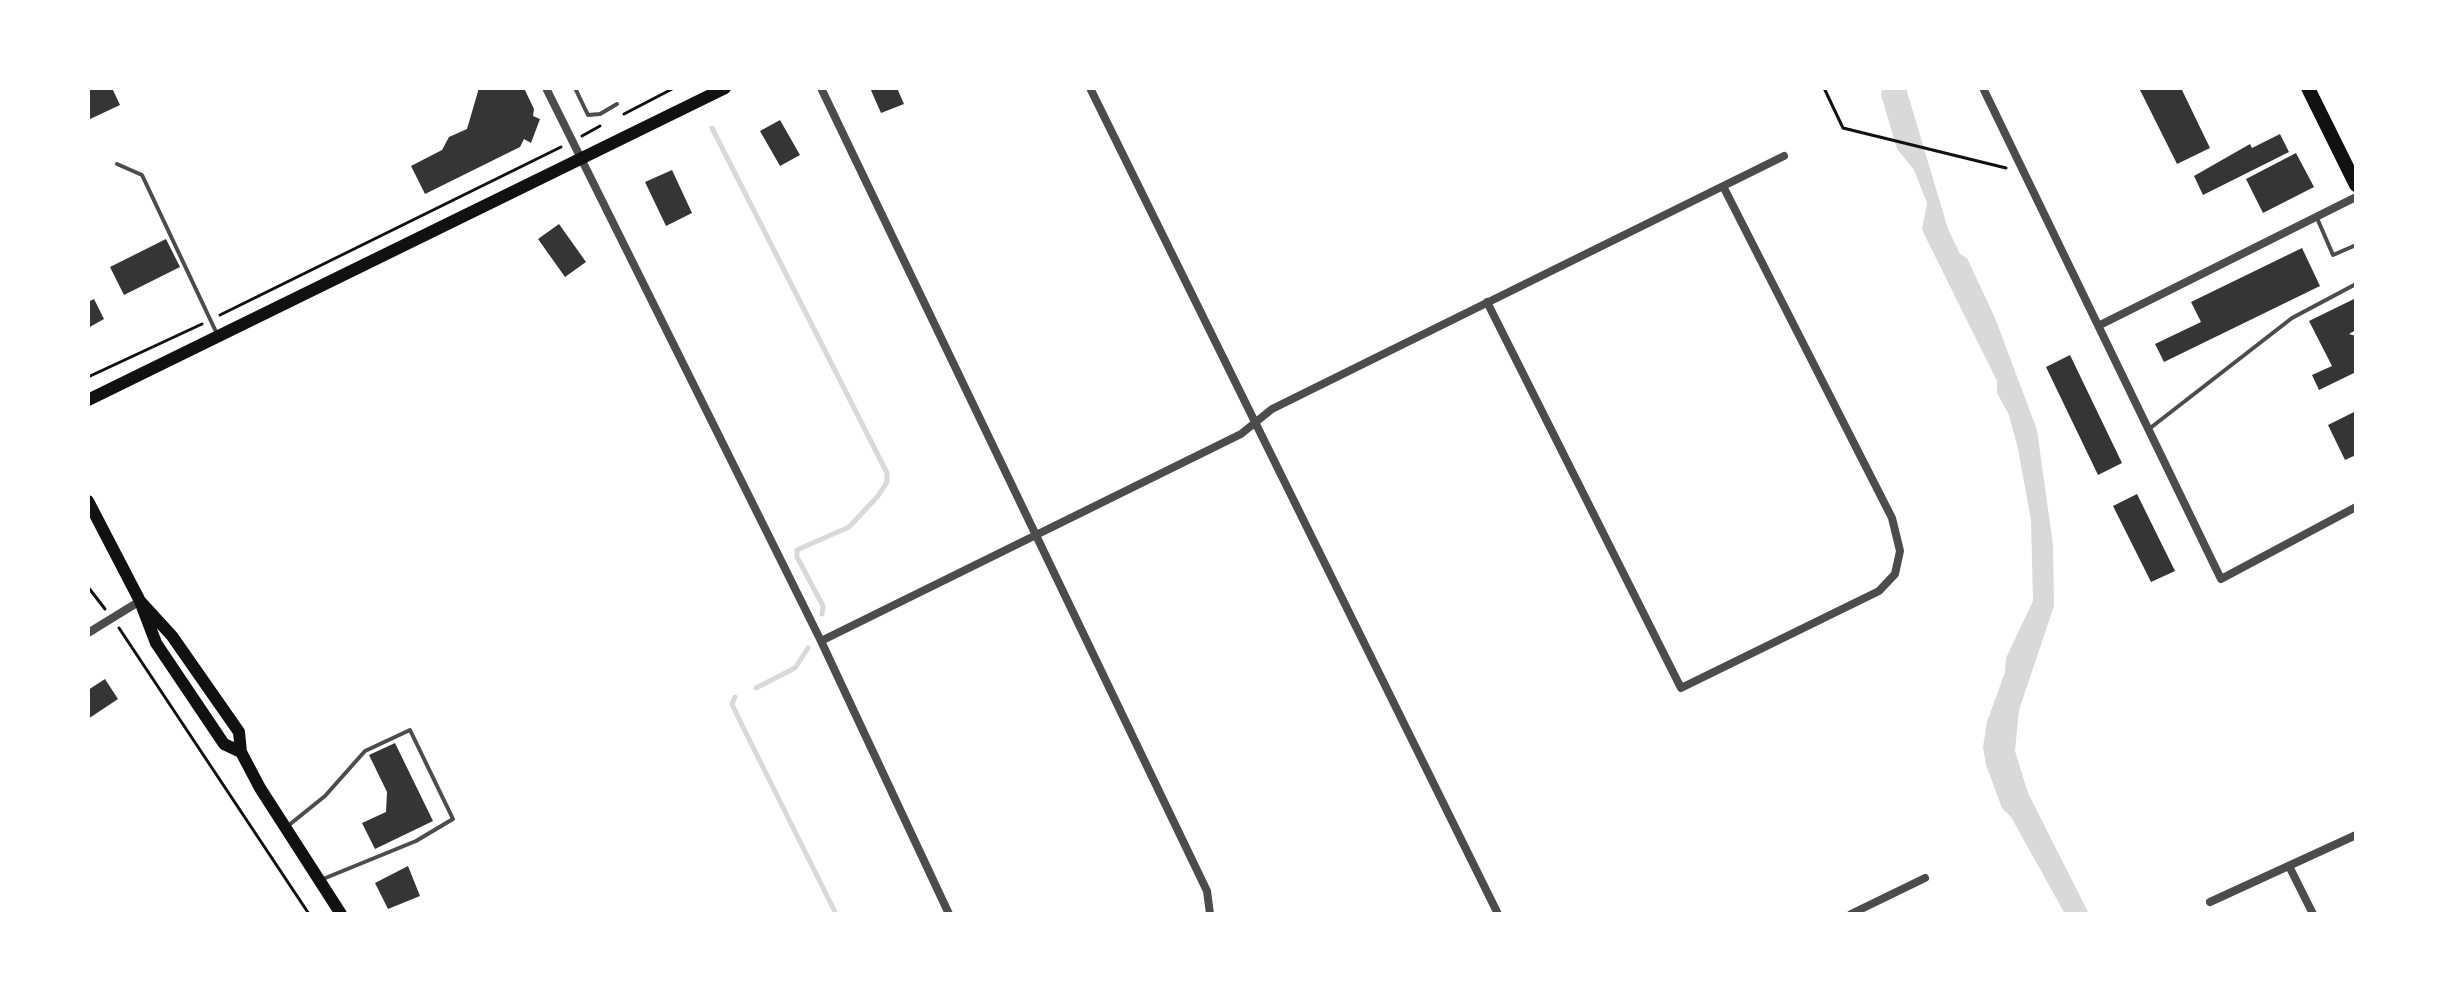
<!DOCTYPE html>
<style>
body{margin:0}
#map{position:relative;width:2444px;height:1002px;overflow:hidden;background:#fff;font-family:Barlow,sans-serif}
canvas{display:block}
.frame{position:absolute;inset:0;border:90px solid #fff;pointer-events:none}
</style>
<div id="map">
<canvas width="2444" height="1002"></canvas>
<div class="frame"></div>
</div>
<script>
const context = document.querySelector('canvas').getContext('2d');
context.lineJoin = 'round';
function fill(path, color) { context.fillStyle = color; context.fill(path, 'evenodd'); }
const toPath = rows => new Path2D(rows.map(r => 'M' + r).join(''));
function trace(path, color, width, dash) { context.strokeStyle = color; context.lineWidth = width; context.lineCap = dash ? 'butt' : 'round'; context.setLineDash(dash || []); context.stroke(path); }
fill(toPath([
 [1882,88,1906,88,1948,229,1960,254,1967,258,1995,318,2037,430,2053,545,2054,606,2019,710,2015,751,2028,793,2089,914,2065,914,2011,817,2002,808,1986,765,1983,747,1987,722,2005,672,2006,658,2033,601,2031,520,2018,449,2009,415,1997,393,1997,381,1927,240,1922,229,1927,203,1914,170,1897,149,1881,95]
]), '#d9d9d9');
trace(toPath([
 [712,128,887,473,887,482,878,496,849,527,797,550,797,557,823,606,822,614],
 [756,688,795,668,808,648],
 [735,697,732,704,741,723,836,914]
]), '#d9d9d9', 5);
fill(toPath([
 [88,88,112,88,120,105,88,120],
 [479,88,524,88,534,109,533,116,540,119,531,143,524,139,520,147,425,194,411,166,442,150,449,137,467,129],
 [870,88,897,88,904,104,881,113],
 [2139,88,2181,88,2210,148,2177,164],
 [780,120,800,155,780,166,760,131],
 [2280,134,2289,152,2203,195,2194,176,2250,144,2252,148],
 [2296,153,2314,187,2263,213,2246,179],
 [672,170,692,213,666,226,645,182],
 [559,224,586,262,565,277,538,239],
 [166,239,180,267,124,295,110,267],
 [2302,248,2320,286,2164,362,2155,344,2201,322,2191,302],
 [94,299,104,319,88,328,88,302],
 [2354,299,2356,330,2349,334,2356,336,2356,372,2319,390,2312,375,2332,366,2309,321],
 [2070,355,2122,463,2098,475,2046,367],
 [2356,411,2356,455,2345,460,2328,425],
 [2137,494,2175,571,2151,582,2113,506],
 [105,679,118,699,88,719,88,690],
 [395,743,433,821,375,849,362,823,386,812,387,792,369,755],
 [408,866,420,896,388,909,375,883]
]), '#353535');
trace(toPath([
 [1824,88,1843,128,2006,168],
 [624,114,674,88],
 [582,136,600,126],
 [220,315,561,147],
 [88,377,202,324],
 [88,587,105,609],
 [119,628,309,914]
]), '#111', 3);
trace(toPath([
 [575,88,588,115,600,114,617,104],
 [117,164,142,175,218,336],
 [2317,218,2333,255,2356,245],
 [2149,429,2292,318,2356,284],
 [289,825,325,796,365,751,410,730,453,819,416,841,323,879]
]), '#4c4c4c', 4);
trace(toPath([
 [546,88,821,641,949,914],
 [821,88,1207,891,1210,914],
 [1090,88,1498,914],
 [1983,88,2221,579,2356,507],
 [1487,302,1681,688,1879,591,1895,574,1900,551,1892,518,1724,188],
 [2100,325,2356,197],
 [88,633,140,601],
 [821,641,1241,434,1272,409,1784,156],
 [2290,868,2313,914],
 [2210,902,2356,835],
 [1851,914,1925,878]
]), '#4c4c4c', 8);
trace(toPath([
 [88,400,725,88],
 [88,501,140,601,156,643,224,744,241,752],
 [140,601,172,636,239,732,241,752,260,788,341,914]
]), '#111', 12);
trace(toPath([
 [2308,88,2356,185]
]), '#111', 14);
</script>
